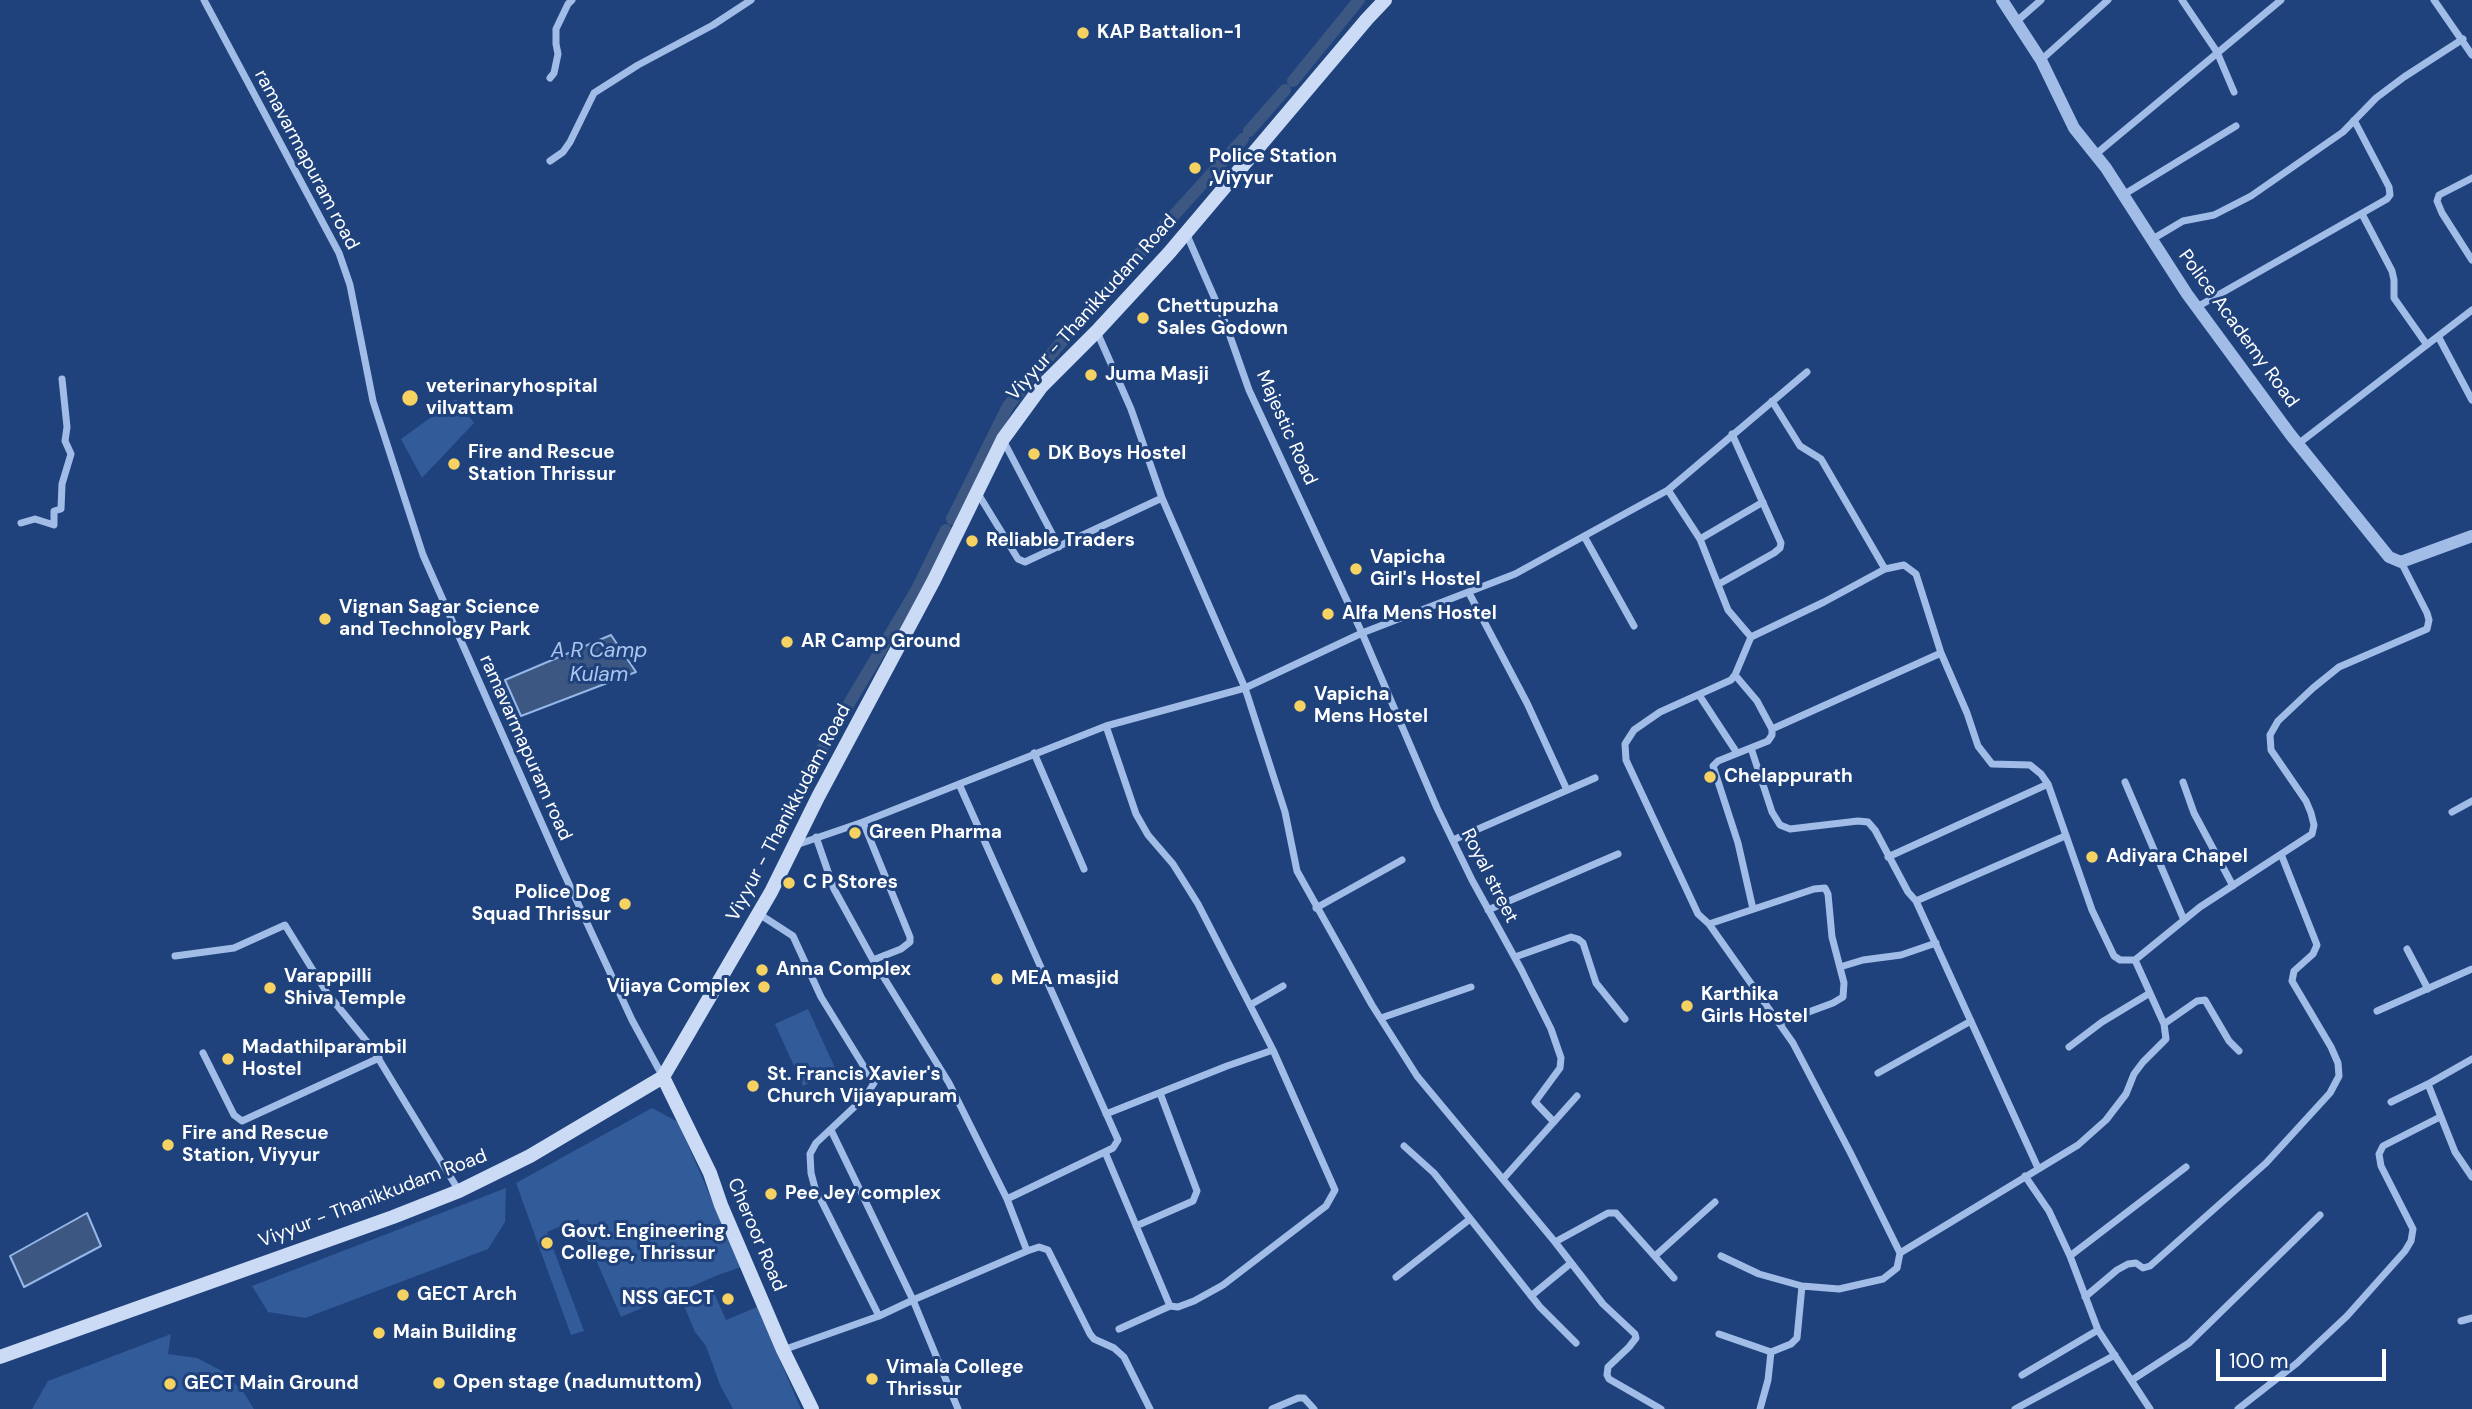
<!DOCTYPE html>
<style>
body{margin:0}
#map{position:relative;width:2472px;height:1409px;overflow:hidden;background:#1f427c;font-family:"DM Sans",sans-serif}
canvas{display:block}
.scale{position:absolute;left:2216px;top:1349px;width:170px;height:32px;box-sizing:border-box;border:4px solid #fff;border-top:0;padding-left:9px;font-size:21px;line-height:24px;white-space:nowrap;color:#fff;-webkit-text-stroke:5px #1f427c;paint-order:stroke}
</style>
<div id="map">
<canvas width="2472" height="1409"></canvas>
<div class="scale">100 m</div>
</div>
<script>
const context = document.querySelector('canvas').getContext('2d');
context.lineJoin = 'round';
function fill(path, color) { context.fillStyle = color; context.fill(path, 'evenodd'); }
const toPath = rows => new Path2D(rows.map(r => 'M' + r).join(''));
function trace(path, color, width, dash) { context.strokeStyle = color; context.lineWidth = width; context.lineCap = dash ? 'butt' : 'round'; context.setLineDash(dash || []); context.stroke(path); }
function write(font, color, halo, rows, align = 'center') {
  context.font = font + ' "DM Sans",sans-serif'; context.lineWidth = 6; context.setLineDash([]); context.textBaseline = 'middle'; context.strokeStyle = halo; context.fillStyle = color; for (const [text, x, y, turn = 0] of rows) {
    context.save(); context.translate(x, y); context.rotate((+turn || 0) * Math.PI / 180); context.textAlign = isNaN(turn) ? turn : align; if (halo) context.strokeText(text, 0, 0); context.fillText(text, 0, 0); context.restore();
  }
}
fill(toPath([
 [456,399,474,423,422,478,401,439],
 [808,1009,836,1070,803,1086,775,1024],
 [652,1108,678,1122,741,1267,718,1275,621,1317,578,1219,547,1232,584,1331,571,1335,516,1183],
 [506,1188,505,1222,488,1249,305,1318,268,1312,252,1286],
 [711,1286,726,1320,757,1307,801,1409,733,1409,720,1385,706,1346,695,1332,682,1301],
 [171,1334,168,1354,197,1358,224,1372,244,1393,254,1409,32,1409,48,1381]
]), '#325b9a');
const water = toPath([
 [611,635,636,672,521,716,505,680,611,635],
 [87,1213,101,1246,24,1287,10,1256,87,1213]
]);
fill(water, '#3c5781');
trace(water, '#95b7e8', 2);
trace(toPath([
 [1293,81,1359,0],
 [1249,131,1285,90],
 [1036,372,1098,299,1243,139],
 [952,519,1008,406,1027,383],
 [806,776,917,589,946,530]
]), '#3c5781', 12);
trace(toPath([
 [204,0,339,253,350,285,373,401,423,555,562,869,632,1020,663,1077],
 [2182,0,2217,52,2234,92],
 [2434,0,2472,55],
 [2017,21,2041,0],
 [2041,60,2108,0],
 [550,78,554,73,558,54,556,44,556,29,568,4,572,0],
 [2096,154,2281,0],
 [550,161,563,152,570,142,594,93,638,65,713,25,751,0],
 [2472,178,2439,195,2437,201,2442,213,2472,260],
 [2123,195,2236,126],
 [2362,214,2392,271,2394,280,2394,298,2427,345],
 [1186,233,1225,322,1249,390,1362,633,1437,808,1472,880,1521,969,1551,1029,1561,1058,1560,1068,1535,1102,1554,1122],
 [2151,240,2183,221,2214,215,2251,196,2343,132,2376,98,2404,77,2463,39],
 [2197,307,2387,199,2390,195,2389,187,2354,120],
 [1097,332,1131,409,1162,498,1245,688,1285,812,1297,871,1372,1005,1417,1076,1555,1242,1608,1213,1616,1213,1674,1278],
 [2438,336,2472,400],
 [1772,401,1800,446,1821,459,1824,464,1885,569],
 [1003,440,1059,547],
 [2298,444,2472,310],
 [1668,490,1700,539,1728,610,1751,637,1824,602,1885,569,1904,565,1916,574,1941,653,1967,713,1978,746,1992,764,2030,765,2041,774,2048,784,2092,910,2114,956,2120,960,2135,960,2200,907,2312,834,2314,825,2311,813,2306,801,2271,750,2270,735,2278,721,2313,688,2339,667,2427,629,2429,620,2427,613,2401,562],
 [977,492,1018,559,1025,562,1162,498],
 [21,523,35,519,54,525,54,511,61,509,62,484,71,454,65,441,67,427,62,379],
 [1584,536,1634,626],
 [1700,539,1763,502],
 [1719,584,1774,553,1780,548,1781,543,1732,434],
 [1469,593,1527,703,1567,790],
 [1751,637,1735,675,1731,680,1660,712,1634,730,1625,744,1626,760,1698,914,1709,924,1793,1043,1850,1152,1900,1253],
 [1735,675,1757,701,1772,729,1772,735,1768,741,1718,761,1713,766,1738,843,1753,909],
 [1699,695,1737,753],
 [1106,726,1136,814,1148,835,1173,864,1198,904,1273,1050,1335,1190,1326,1206,1223,1285,1194,1301,1178,1307,1170,1306,1119,1329],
 [1772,729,1941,653],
 [1751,748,1772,812,1780,825,1790,829,1858,821,1868,822,1875,830,1908,892,1916,901,2065,836],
 [1034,753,1084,869],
 [2125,782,2184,920],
 [2183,782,2194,813,2233,886],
 [2452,812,2472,801],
 [863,822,910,937,910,942,901,949,873,960],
 [816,837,834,889,873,960,949,1083,1007,1199,1113,1148,1118,1140,959,784],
 [1453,840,1595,778],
 [796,845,863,822,1106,726,1245,688,1362,633,1515,574,1668,490,1807,372],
 [1888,857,2048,784],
 [1916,901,2038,1168],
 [1316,908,1402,860],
 [1488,910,1618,854],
 [759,914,793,936,821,997,874,1083,866,1096,816,1143,810,1154,811,1173,815,1188,879,1316],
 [1709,924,1814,889,1825,888,1828,894,1832,937,1844,983,1843,997,1833,1003,1779,1023],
 [2407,949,2428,989],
 [175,956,234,948,285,925,327,993,372,1048,459,1191],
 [1515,957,1571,937,1578,939,1583,943,1596,983,1625,1019],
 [1840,967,1863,960,1901,955,1936,943],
 [1250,1005,1283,986],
 [2377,1011,2472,969],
 [1381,1018,1471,987],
 [2164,1024,2197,1001,2205,1000,2229,1041,2239,1051],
 [2069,1047,2102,1022,2150,993],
 [203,1053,234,1115,242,1121,379,1058],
 [2472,1059,2428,1084,2455,1152,2472,1177],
 [1878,1073,1971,1021],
 [2391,1102,2428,1084],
 [1106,1114,1227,1066,1273,1050],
 [1404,1146,1434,1173,1540,1307,1576,1343],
 [1105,1152,1170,1306],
 [2025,1176,2049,1211,2070,1256,2098,1330,2150,1409],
 [1503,1179,1577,1096],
 [1136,1226,1193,1201,1197,1191,1160,1093],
 [1555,1242,1603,1304,1635,1334,1636,1338,1629,1347,1608,1367,1607,1375,1609,1379,1661,1409],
 [1027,1251,1039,1247,1048,1250,1090,1334,1094,1339,1114,1348,1124,1357,1150,1409],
 [1655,1256,1715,1202],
 [1721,1256,1759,1274,1802,1286,1839,1289,1883,1279,1897,1268,1900,1253,2078,1145,2106,1120,2126,1094,2134,1074,2143,1062,2166,1039,2164,1024,2135,960],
 [2070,1256,2186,1167],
 [1396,1277,1470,1219],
 [1531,1296,1571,1263],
 [2085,1297,2117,1270,2128,1264,2136,1263,2143,1268,2150,1266,2266,1163,2330,1093,2339,1076,2338,1063,2331,1047,2292,981,2294,971,2313,954,2317,945,2281,854],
 [2461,1321,2472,1318],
 [1719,1334,1771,1352,1768,1380,1760,1409],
 [783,1350,879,1316,913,1300,831,1130],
 [1771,1352,1791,1344,1797,1338,1802,1286],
 [2022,1375,2098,1330],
 [2132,1380,2189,1343,2320,1215],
 [958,1409,913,1300,1027,1251,1007,1199],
 [1272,1409,1298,1398,1304,1398,1314,1409],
 [2015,1409,2115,1355],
 [2238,1409,2297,1363,2347,1316,2405,1251,2411,1241,2413,1229,2381,1166,2379,1154,2383,1146,2440,1117]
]), '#a1bde7', 7);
trace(toPath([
 [2002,0,2041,60,2074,128,2106,168,2187,294,2290,434,2389,557,2401,562,2472,536]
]), '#a1bde7', 12);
trace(toPath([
 [663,1077,710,1173,721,1205,783,1350,812,1409],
 [0,1357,393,1217,459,1191,530,1156,663,1077,771,892,818,797,934,580,1003,439,1041,387,1097,331,1169,253,1367,19,1385,0]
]), '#cbdbf5', 14);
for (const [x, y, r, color] of [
 [1083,33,7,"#f5d261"],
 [1195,168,7,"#f5d261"],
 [1143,318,7,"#f5d261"],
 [1091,375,7,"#f5d261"],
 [410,398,9,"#f5d261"],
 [1034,454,7,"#f5d261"],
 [454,464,7,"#f5d261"],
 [972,541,7,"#f5d261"],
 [1356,569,7,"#f5d261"],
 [1328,614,7,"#f5d261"],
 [325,619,7,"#f5d261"],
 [787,642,7,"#f5d261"],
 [1300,706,7,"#f5d261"],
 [1710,777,7,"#f5d261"],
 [855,833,7,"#f5d261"],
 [2092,857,7,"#f5d261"],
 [789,883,7,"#f5d261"],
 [625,904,7,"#f5d261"],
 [762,970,7,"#f5d261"],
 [997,979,7,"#f5d261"],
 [764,987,7,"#f5d261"],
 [270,988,7,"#f5d261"],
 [1687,1006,7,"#f5d261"],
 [228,1059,7,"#f5d261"],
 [753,1086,7,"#f5d261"],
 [168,1145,7,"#f5d261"],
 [771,1194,7,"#f5d261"],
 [547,1243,7,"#f5d261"],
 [403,1295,7,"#f5d261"],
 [728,1299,7,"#f5d261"],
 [379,1333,7,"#f5d261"],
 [872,1379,7,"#f5d261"],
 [439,1383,7,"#f5d261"],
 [170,1384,7,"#f5d261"]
]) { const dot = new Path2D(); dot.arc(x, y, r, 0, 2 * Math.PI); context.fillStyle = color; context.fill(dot); trace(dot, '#1f427c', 2.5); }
write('bold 19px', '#fff', '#1f427c', [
 ["KAP Battalion-1",1097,33],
 ["Police Station",1209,157],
 [",Viyyur",1209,179],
 ["Chettupuzha",1157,307],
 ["Sales Godown",1157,329],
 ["Juma Masji",1105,375],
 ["veterinaryhospital",426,387],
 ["vilvattam",426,409],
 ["Fire and Rescue",468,453],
 ["Station Thrissur",468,475],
 ["DK Boys Hostel",1048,454],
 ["Reliable Traders",986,541],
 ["Vapicha",1370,558],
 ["Girl's Hostel",1370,580],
 ["Vignan Sagar Science",339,608],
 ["and Technology Park",339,630],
 ["Alfa Mens Hostel",1342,614],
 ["AR Camp Ground",801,642],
 ["Vapicha",1314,695],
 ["Mens Hostel",1314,717],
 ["Chelappurath",1724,777],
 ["Green Pharma",869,833],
 ["Adiyara Chapel",2106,857],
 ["C P Stores",803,883],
 ["Police Dog",611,893,"right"],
 ["Squad Thrissur",611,915,"right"],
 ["Anna Complex",776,970],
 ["Varappilli",284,977],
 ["Shiva Temple",284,999],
 ["MEA masjid",1011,979],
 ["Vijaya Complex",750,987,"right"],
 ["Karthika",1701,995],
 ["Girls Hostel",1701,1017],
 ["Madathilparambil",242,1048],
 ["Hostel",242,1070],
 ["St. Francis Xavier's",767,1075],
 ["Church Vijayapuram",767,1097],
 ["Fire and Rescue",182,1134],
 ["Station, Viyyur",182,1156],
 ["Pee Jey complex",785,1194],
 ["Govt. Engineering",561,1232],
 ["College, Thrissur",561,1254],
 ["GECT Arch",417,1295],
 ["NSS GECT",714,1299,"right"],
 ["Main Building",393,1333],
 ["Vimala College",886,1368],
 ["Thrissur",886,1390],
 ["Open stage (nadumuttom)",453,1383],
 ["GECT Main Ground",184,1384]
], 'left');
write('19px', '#fff', '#1f427c', [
 ["ramavarmapuram road",306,160,62],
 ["Viyyur - Thanikkudam Road",1092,308,-48],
 ["Police Academy Road",2238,329,54],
 ["Majestic Road",1286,428,66],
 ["ramavarmapuram road",525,748,66],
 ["Viyyur - Thanikkudam Road",789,813,-62],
 ["Royal street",1489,876,63],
 ["Viyyur - Thanikkudam Road",373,1199,-21],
 ["Cheroor Road",756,1235,67]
]);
write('italic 21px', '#acc7ef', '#1f427c', [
 ["A R Camp",599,651],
 ["Kulam",599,675]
]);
</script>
